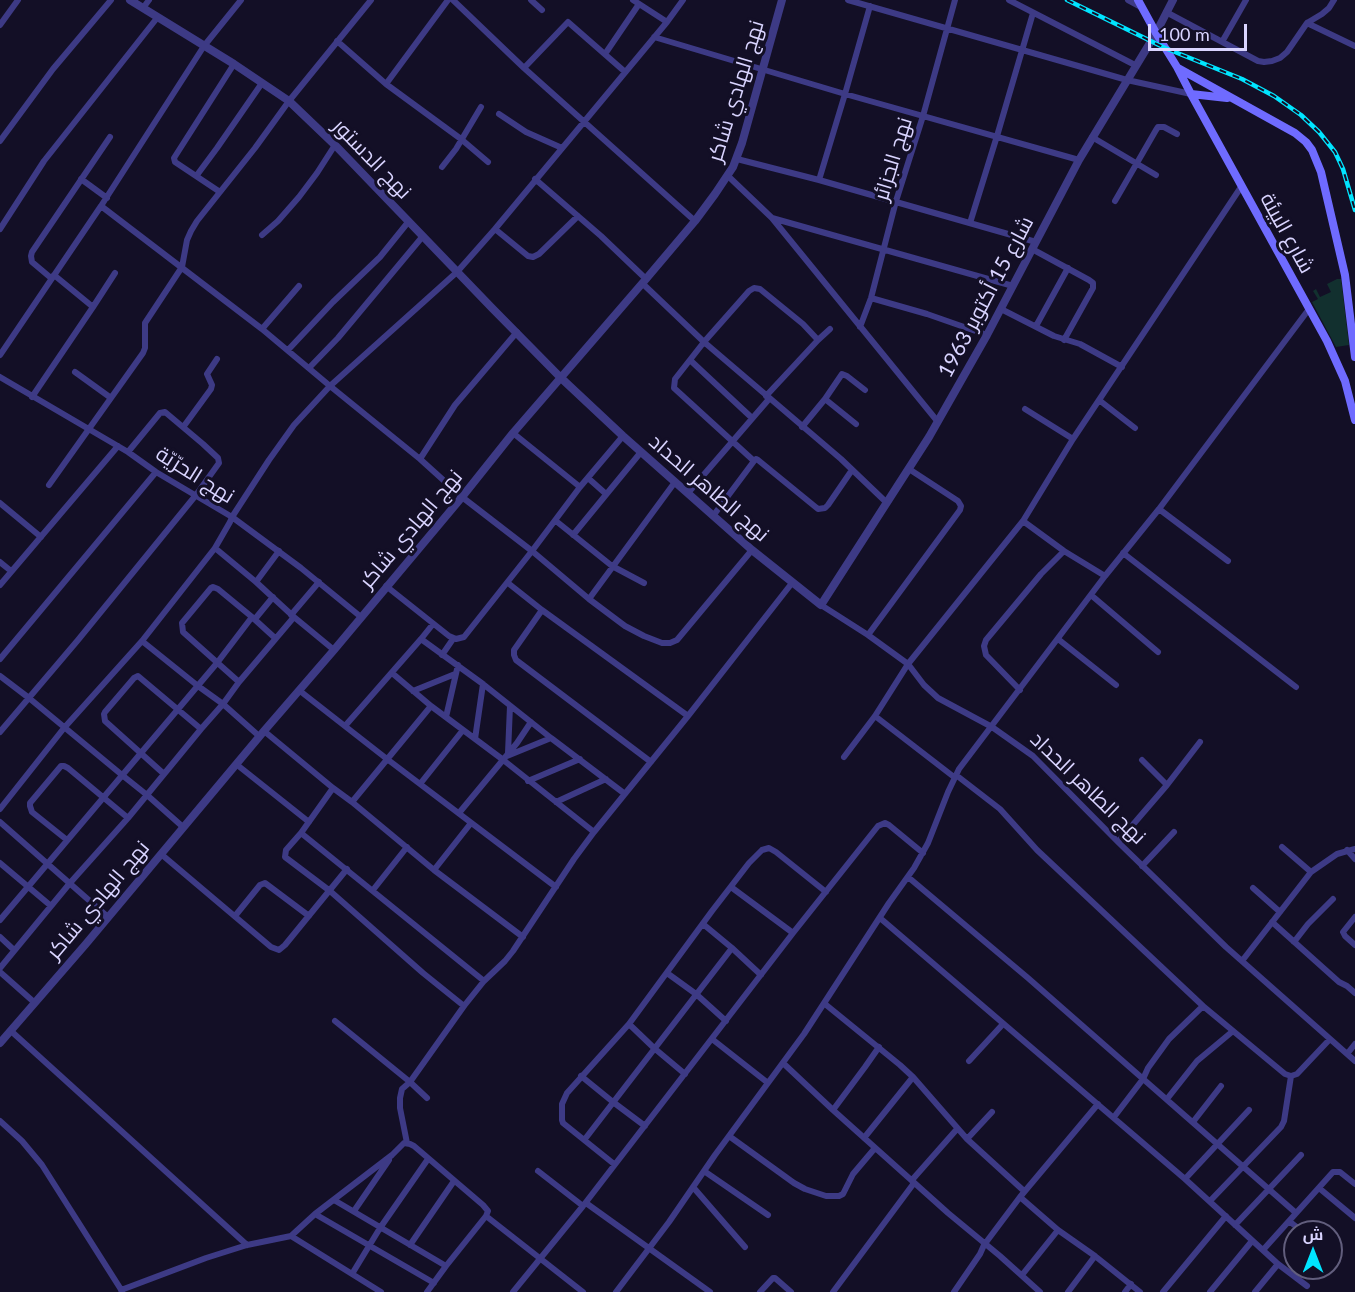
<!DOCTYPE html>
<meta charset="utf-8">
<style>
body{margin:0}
#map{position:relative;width:1355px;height:1292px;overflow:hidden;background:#130f26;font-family:Lato,Cairo,sans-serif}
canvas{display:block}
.north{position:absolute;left:1283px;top:1220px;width:60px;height:60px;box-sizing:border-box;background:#130f26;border:2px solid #625e7d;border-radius:50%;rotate:0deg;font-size:16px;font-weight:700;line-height:24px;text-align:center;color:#d9d4ff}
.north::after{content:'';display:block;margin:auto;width:21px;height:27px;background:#00e5ff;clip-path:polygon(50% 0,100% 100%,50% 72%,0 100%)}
.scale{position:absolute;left:1148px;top:24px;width:99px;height:27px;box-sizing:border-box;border:3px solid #d9d4ff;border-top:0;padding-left:8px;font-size:18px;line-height:21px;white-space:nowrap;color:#d9d4ff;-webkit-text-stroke:4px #130f26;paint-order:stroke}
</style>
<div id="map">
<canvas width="1355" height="1292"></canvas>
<div class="north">ش</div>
<div class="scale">100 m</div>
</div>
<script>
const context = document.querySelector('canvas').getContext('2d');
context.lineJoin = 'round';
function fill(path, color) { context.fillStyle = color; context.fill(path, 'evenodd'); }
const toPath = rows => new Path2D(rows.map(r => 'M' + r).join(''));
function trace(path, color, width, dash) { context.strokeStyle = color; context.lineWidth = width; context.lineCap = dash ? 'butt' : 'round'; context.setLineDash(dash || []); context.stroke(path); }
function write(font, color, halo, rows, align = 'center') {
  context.font = font + ' Lato,Cairo,sans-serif'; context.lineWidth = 6; context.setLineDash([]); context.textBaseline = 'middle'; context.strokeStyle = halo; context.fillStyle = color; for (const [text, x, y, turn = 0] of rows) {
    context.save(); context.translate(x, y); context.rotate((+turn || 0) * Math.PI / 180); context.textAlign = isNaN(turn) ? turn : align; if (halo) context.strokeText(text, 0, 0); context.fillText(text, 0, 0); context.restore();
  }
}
fill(toPath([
 [1337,279,1341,279,1349,345,1336,347,1312,302,1318,299,1313,291,1316,289,1320,297,1331,292,1327,284]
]), '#12302f');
trace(toPath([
 [453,0,524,68,695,221],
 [531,0,542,10],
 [633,0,667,22],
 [848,0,1127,80,1191,94],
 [1009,0,1135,65],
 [1128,0,1141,7],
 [143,8,149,0],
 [1166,12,1258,61,1264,62,1272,61,1280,58,1287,52,1307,23,1322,14,1329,8,1334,0],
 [1307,23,1355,46],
 [0,25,18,0],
 [654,37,845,94,1079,160],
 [337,41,386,84,461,139,488,162],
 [1222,42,1246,0],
 [605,54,639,4],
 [524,68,568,22,624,71],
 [386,84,448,0],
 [499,114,526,132,562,148],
 [1092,137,1156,175],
 [0,141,53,69,111,0],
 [737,159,819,180,1036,242],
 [442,167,456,149,481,107],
 [197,175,217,148,262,83],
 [728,176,772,218,938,422],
 [81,179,107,198],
 [535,179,601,236,646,279],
 [819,180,845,94,870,6],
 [220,192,175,162,174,158,234,64],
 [1115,201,1156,130,1158,127,1164,127,1177,134],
 [101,206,262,329,330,386,420,459,462,497,532,551,589,599,625,626,644,636,662,643,670,643,677,640,752,550],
 [772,218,1013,286],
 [970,223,997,136,1033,13],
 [0,229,44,161,157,18],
 [495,229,528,256,533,257,539,254,578,216],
 [262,235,278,221,299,197,317,173,335,145],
 [1032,249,1089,280,1093,283,1093,288,1064,340],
 [54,275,93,307,115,273],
 [51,278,32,262,31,256,32,252,110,137],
 [642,283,704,342,841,459,887,503],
 [871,298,927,314,987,335],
 [1001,309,1054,336,1080,344,1122,367],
 [1036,326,1068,268],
 [860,327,871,298,896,201,923,116,955,0],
 [262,329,299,286],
 [818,340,803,324,760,289,754,288,749,291,704,342,675,379,674,388,754,461,756,459,758,460,818,509,825,508,828,505,852,470],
 [288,350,333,302,380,257,409,221],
 [0,355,101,206,204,46,241,0],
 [690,360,752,418],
 [309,368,338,338,423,236],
 [75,372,111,398],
 [0,377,128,452,156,472,232,517,301,568,361,617],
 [766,396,818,340,830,329],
 [32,397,93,307],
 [825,399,856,424],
 [1099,400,1135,428],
 [1025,409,1073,439],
 [184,426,211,389,212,385,207,374,217,359],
 [802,427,825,399,842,374,847,376,865,390],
 [513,433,580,487],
 [420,459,455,405,517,332],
 [588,478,606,494],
 [49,485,143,353,145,348,145,323,182,267,187,240,191,231,197,221,255,148,289,101,371,0],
 [688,493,769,399],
 [0,503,41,537],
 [1159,509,1228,561],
 [713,516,754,461],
 [556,521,612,566,644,583],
 [1023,521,1064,551,1105,576],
 [573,535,641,452],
 [215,548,256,582,294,617,334,650],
 [1123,553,1296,687],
 [0,562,11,571],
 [256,582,279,551],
 [508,583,542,610,688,716],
 [0,585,118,446],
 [386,586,449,636,456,639,464,637,532,551,580,487,623,436],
 [1091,595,1158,652],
 [589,599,675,482],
 [821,605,868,635,908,664,924,685,938,698,992,727,1033,756,1118,842,1226,947,1355,1061],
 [542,610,514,650,514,655,516,660,651,762],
 [291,615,319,582],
 [255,619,273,597],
 [868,635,960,510,961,506,958,501,909,469],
 [421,639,483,684,551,738,625,794],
 [1058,639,1116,685],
 [142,641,198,686,223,704,259,736],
 [442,655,453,639],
 [0,659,156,472],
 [392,673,431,706,502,759,594,832],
 [0,676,29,698,122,775,147,795,183,827],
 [239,682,183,632,182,623,211,588,213,587,218,589,252,617,275,638],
 [1020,690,986,655,984,646,986,640,1041,574,1064,551],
 [300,691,387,759,556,887],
 [413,691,455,674],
 [875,716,954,777],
 [446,717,458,665],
 [345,726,421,639,433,624],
 [264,731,333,788,352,802,434,870,523,937],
 [0,732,78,640,196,495,219,463,218,458,203,444,165,412,160,413,128,452],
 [475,739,483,684],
 [508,753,510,706],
 [507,756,551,738],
 [844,757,875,716,908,664,1023,521,1073,439,1241,187],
 [1142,760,1167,785],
 [236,764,309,822],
 [164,774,105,721,104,714,105,712,134,678,138,676,201,729],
 [956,775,1000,809,1037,850,1203,1006,1285,1074,1291,1076,1297,1074,1330,1039],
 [528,781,580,759],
 [420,784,463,730],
 [333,788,301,833,286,850,285,857,330,891,423,973,464,1006],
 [352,802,431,706],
 [556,802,606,779],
 [0,809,64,728,142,641,215,548,230,522,232,517,269,460,294,425,330,386,457,272,495,229,667,22,683,0],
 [459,813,517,743,531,722],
 [0,822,108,917],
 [301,833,484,981],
 [67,840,32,812,30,806,30,803,61,766,64,766,68,768,128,818],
 [1118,842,1167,785,1200,742],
 [1347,850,1355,859],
 [161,854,271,947,279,950,285,945,347,869],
 [0,863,51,906],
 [1142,866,1174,832],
 [434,870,471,823],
 [1311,872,1337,854,1355,849],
 [908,877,1028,978,1296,1213],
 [731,887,793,933],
 [1253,888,1280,912],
 [373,890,407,847],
 [235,916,260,885,265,883,309,916],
 [1355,917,1343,932,1345,936,1355,945],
 [880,918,1185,1179,1278,1264,1307,1286],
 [0,920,217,663,252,617],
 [1272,922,1339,982,1347,986,1355,993],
 [703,924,732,948,761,975],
 [0,937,14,950],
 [1294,942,1308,924,1333,899],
 [1242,961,1311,872,1282,847],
 [0,968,70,883,128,818,201,729,223,704,239,682,294,617],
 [0,972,35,1003],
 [667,973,696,994,726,1021],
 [825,1004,900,1065,913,1077,967,1139,1024,1191],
 [335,1021,410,1082,427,1098],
 [629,1024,654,1048,685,1074],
 [11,1031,247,1245],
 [712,1039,768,1083],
 [1347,1054,1355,1044],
 [969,1061,1003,1024],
 [783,1063,833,1110,948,1213,1000,1256,1040,1292],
 [581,1076,613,1102,645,1126],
 [1167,1099,1197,1061,1233,1031],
 [833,1110,865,1067,879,1047],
 [1114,1117,1143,1079,1148,1068,1169,1039,1203,1006],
 [0,1121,22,1141,42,1165,122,1291],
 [1193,1122,1221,1086],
 [729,1136,794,1183,805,1189,826,1196,839,1196,843,1194,853,1174,875,1148],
 [864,1138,913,1077],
 [585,1139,732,948],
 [967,1139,992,1112],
 [407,1143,400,1108,400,1098,402,1089,410,1082,464,1006,484,981,505,961,513,951,574,859,594,832,688,716,792,583],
 [614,1164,563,1123,562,1120,562,1104,567,1093,629,1024,712,911,749,863,762,850,769,848,776,852,826,892],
 [538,1171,583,1206],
 [704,1171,768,1215],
 [1185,1179,1249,1110],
 [912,1180,957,1129],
 [693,1187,745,1247],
 [1319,1188,1355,1218],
 [1020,1197,1058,1230,1095,1256,1140,1292],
 [334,1200,446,1266],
 [1210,1201,1281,1127,1284,1121,1291,1076],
 [586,1203,710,1292],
 [354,1211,389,1160],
 [315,1214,434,1283],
 [486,1216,583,1292],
 [1289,1221,1303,1232],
 [1235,1225,1301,1155],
 [291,1236,381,1292],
 [410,1245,454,1181],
 [1263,1250,1333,1172,1340,1172,1355,1184],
 [1331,1254,1332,1255],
 [352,1274,380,1228,428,1159],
 [1022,1275,1058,1230],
 [121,1290,206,1258,247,1245,291,1236,315,1214,392,1155,404,1143,410,1144,414,1146,483,1205,488,1211,486,1216,446,1266,427,1292],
 [513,1292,583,1206,793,933,878,826,885,823,889,825,923,853],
 [616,1292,669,1222,715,1155,804,1034,889,903,914,868,928,843,948,792,959,769,1105,576,1159,509,1309,309],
 [760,1292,773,1278,775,1278,791,1292],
 [833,1292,914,1183],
 [954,1292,980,1254,984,1245,1020,1197,1098,1104],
 [1068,1292,1095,1256],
 [1125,1292,1131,1284],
 [1163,1292,1226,1216],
 [1210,1292,1252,1241],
 [1255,1292,1278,1264]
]), '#3d3a85', 6);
trace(toPath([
 [130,0,234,64,289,101,335,145,492,308,560,377,623,436,752,550,821,605,929,437,987,335,1079,160,1156,33,1173,0],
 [0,1043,85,945,264,731,334,650,462,497,513,433,646,279,695,221,715,194,733,167,742,143,782,0]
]), '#3d3a85', 8);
trace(toPath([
 [1138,0,1156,33,1177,67,1191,94,1327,341,1345,381,1355,420],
 [1178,68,1295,133,1306,142,1312,150,1321,172,1345,275,1355,357],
 [1191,94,1227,98]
]), '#6f6bff', 8);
const rail = toPath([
 [1067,0,1165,48,1242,79,1274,96,1301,115,1319,132,1335,152,1343,169,1355,210]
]);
trace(rail, '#00e5ff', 4.5);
trace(rail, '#130f26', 2, [7]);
write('21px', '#d9d4ff', '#130f26', [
 ["نهج الهادي شاكر",736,91,-73],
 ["نهج الدستور",372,159,46],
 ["نهج الجزائر",893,159,-73],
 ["شارع البيئة",1287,233,61],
 ["شارع 15 أكتوبر 1963",986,297,-62],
 ["نهج الحرّيّة",195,475,32],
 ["نهج الطاهر الحداد",709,488,41],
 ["نهج الهادي شاكر",411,529,-50],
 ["نهج الطاهر الحداد",1088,788,44],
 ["نهج الهادي شاكر",98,900,-50]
]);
</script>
